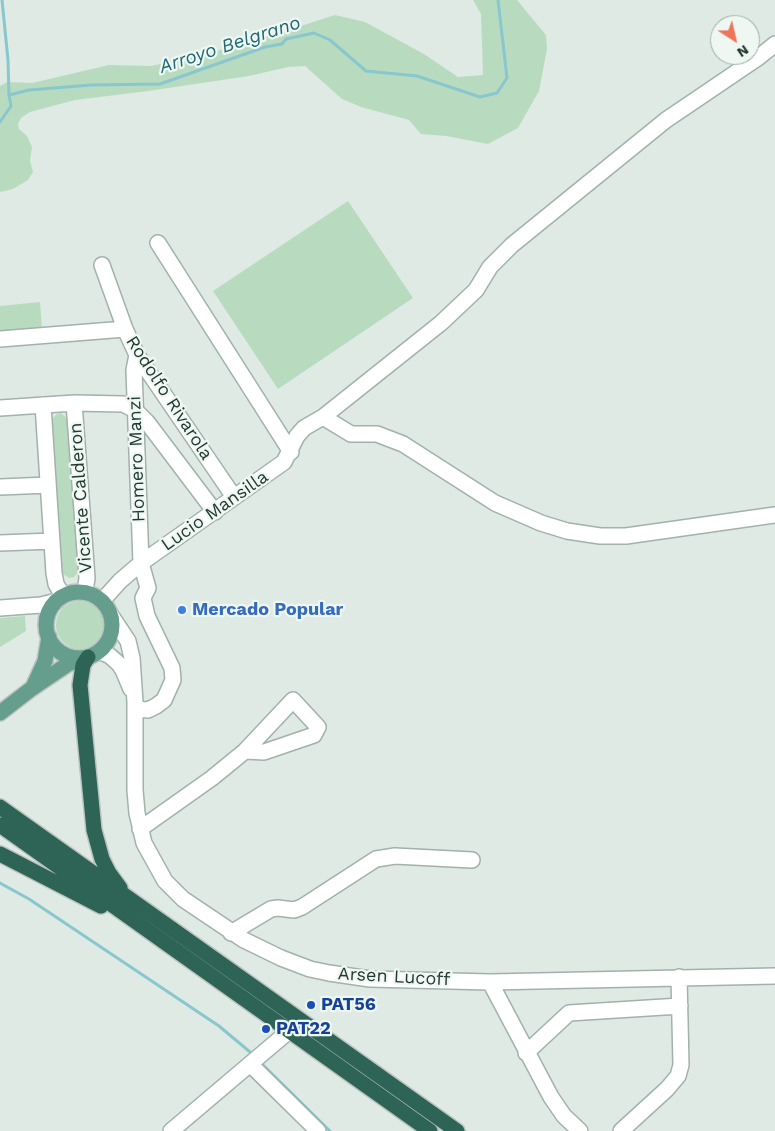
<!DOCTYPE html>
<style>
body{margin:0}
#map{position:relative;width:775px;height:1131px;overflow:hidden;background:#dfeae4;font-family:"Work Sans",sans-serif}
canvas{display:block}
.north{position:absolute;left:710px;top:15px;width:50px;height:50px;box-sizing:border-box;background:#eff7f3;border:1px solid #9daba5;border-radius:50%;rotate:145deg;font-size:14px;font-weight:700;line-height:20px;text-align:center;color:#213931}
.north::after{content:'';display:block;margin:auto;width:18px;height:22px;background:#ed755a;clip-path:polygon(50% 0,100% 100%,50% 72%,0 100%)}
</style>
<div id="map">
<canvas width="775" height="1131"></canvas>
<div class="north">N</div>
</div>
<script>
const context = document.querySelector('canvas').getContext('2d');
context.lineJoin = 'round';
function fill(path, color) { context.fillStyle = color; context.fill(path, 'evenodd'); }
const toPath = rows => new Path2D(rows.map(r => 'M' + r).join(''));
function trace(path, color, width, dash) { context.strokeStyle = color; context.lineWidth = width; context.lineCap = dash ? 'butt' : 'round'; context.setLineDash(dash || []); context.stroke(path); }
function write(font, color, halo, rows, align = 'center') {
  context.font = font + ' "Work Sans",sans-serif'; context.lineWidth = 4.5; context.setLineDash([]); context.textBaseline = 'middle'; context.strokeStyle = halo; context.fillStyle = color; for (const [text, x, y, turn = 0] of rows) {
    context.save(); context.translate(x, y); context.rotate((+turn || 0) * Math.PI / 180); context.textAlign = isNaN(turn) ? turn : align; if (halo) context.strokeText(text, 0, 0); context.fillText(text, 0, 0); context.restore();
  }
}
fill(toPath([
 [473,0,517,0,546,35,547,49,539,91,518,128,488,144,446,136,421,134,409,120,361,107,342,99,305,66,288,67,249,76,148,91,75,100,30,112,21,118,18,124,19,129,27,136,32,147,30,161,33,172,28,180,13,189,0,192,0,86,7,82,32,83,109,65,151,66,242,45,335,15,365,22,424,54,458,77,483,75,481,14],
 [348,201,413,298,278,389,213,291],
 [40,302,42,328,0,331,0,306],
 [61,413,68,419,79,571,74,577,69,578,63,574,60,569,51,420,57,414],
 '56 625a24 24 0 1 1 48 0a24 24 0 1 1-48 0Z',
 [25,616,26,631,0,647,0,618]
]), '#b8dbc0');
trace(toPath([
 [2,0,8,60,9,95],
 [0,122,11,106,9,95,29,90,91,85,160,84,265,47,282,44,286,39,314,33,330,40,366,71,417,76,480,97,497,93,507,78,498,0],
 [0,883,29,899,219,1026,250,1052],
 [263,1065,330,1131]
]), '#88c7ce', 3);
const minor = toPath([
 [158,243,291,452],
 [102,265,125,329,137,355,234,497],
 [0,339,125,329],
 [74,403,87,578,85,592],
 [43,405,54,573,56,584,63,596],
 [0,408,74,403,123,404,135,410,147,422,215,512],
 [323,417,351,434,377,434,403,444,495,503,541,523,567,531,600,536,626,536,775,515],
 [0,487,48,485],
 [0,543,52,541],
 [102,601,120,581,141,563,284,462,297,436,304,428,323,417,441,323,476,290,490,267,512,245,666,120,759,57,775,44],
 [0,608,41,605,57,601],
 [110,614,128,641,132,658,135,702,135,790,137,813,144,843,165,881,183,899,244,940,281,958,310,969,329,973,370,979,490,982,775,976],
 [98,652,101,652,110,656,119,664,123,670,131,689],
 [136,709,148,710,156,706,164,700,173,680,172,668,147,616,143,598,148,588,141,563,134,370,137,355],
 [140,829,212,778,245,751,293,700,318,727,314,735,264,752,245,751],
 [231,933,271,909,278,908,294,910,302,907,376,859,395,856,472,860],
 [490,982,551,1097,564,1116,580,1131],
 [526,1053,569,1013,680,1006],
 [250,1064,318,1131],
 [171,1131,289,1031],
 [621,1131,667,1089,678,1076,681,1065,679,977]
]);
const major = toPath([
 '46 625a33 33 0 1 1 66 0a33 33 0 1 1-66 0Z',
 [34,685,45,661,49,637],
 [0,713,31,689,68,664,82,658]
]);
const highway = toPath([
 [88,657,83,665,80,685,94,830,102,859,109,873,120,888],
 [0,807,457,1131],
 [0,825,430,1131],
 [0,854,101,906]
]);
trace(minor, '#a2b1ab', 18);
trace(major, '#bcc4c1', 18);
trace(highway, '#bcc4c1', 18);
trace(minor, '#fff', 15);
trace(major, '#659e8c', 15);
trace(highway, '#2e6456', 15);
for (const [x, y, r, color] of [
 [182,610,5,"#3f7fe0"],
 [311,1005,5,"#1a4fb4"],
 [266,1029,5,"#1a4fb4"]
]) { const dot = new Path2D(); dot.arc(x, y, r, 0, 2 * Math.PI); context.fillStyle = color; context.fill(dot); trace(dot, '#eff7f3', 2); }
write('18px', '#213931', '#eff7f3', [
 ["Rodolfo Rivarola",169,398,57],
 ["Homero Manzi",137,459,-92],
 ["Vicente Calderon",81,498,-94],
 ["Lucio Mansilla",215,511,-35],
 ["Arsen Lucoff",394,977,3]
]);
write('bold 18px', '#366cbe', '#eff7f3', [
 ["Mercado Popular",192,610]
], 'left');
write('bold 18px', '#164399', '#eff7f3', [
 ["PAT56",321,1005],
 ["PAT22",276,1029]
], 'left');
write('italic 19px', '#1d6a73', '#eff7f3', [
 ["Arroyo Belgrano",230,45,-18]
]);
</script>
